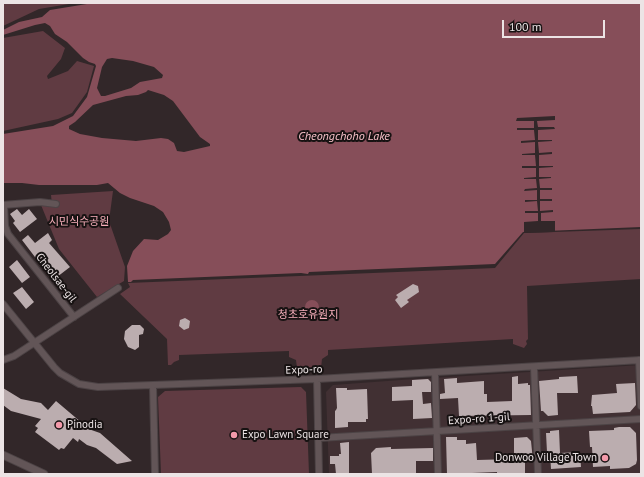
<!DOCTYPE html>
<meta charset="utf-8">
<style>
body{margin:0}
#map{position:relative;width:644px;height:477px;overflow:hidden;background:#322729;font-family:"PT Sans",sans-serif}
canvas{display:block}
.frame{position:absolute;inset:0;border:4px solid #ece4e5;pointer-events:none}
.scale{position:absolute;left:502px;top:20px;width:103px;height:18px;box-sizing:border-box;border:2px solid #ece4e5;border-top:0;padding-left:5px;font-size:12px;line-height:14px;white-space:nowrap;color:#ece4e5;-webkit-text-stroke:3px #171212;paint-order:stroke}
</style>
<div id="map">
<canvas width="644" height="477"></canvas>
<div class="frame"></div>
<div class="scale">100 m</div>
</div>
<script>
const context = document.querySelector('canvas').getContext('2d');
context.lineJoin = 'round';
function fill(path, color) { context.fillStyle = color; context.fill(path, 'evenodd'); }
const toPath = rows => new Path2D(rows.map(r => 'M' + r).join(''));
function trace(path, color, width, dash) { context.strokeStyle = color; context.lineWidth = width; context.lineCap = dash ? 'butt' : 'round'; context.setLineDash(dash || []); context.stroke(path); }
function write(font, color, halo, rows, align = 'center') {
  context.font = font + ' "PT Sans","Noto Sans KR",sans-serif'; context.lineWidth = 4; context.setLineDash([]); context.textBaseline = 'middle'; context.strokeStyle = halo; context.fillStyle = color; for (const [text, x, y, turn = 0] of rows) {
    context.save(); context.translate(x, y); context.rotate((+turn || 0) * Math.PI / 180); context.textAlign = isNaN(turn) ? turn : align; if (halo) context.strokeText(text, 0, 0); context.fillText(text, 0, 0); context.restore();
  }
}
fill(toPath([
 [641,365,641,474,329,474,326,392,333,385,401,380]
]), '#413033');
fill(toPath([
 [3,3,75,3,39,9,3,26],
 [43,31,65,48,61,59,47,76,48,79,68,71,77,61,94,66,87,92,72,113,58,119,3,131,3,38],
 [113,191,109,221,125,267,124,281,97,297,59,249,41,205,52,205,51,195],
 [641,229,641,279,527,286,528,339,526,341,527,344,524,348,513,344,513,339,328,350,328,355,322,359,321,368,319,371,300,372,297,368,296,360,289,357,289,351,179,355,179,360,174,362,171,365,168,365,167,339,120,294,130,287,128,283,495,268,524,233],
 [301,387,306,392,309,474,161,474,158,397,165,391]
]), '#603b42');
fill(toPath([
 [93,3,641,3,641,227,523,232,495,264,309,272,308,274,301,273,133,280,131,282,128,282,127,266,133,251,144,239,158,240,168,234,171,230,169,222,163,212,154,206,130,198,120,193,108,183,97,185,39,185,22,183,3,183,3,134,53,126,73,116,87,97,96,66,95,64,89,62,83,58,67,42,55,34,50,26,45,23,35,25,3,35,3,30,19,22,42,17,50,10],
 [112,58,133,61,154,67,163,75,162,78,140,82,131,88,105,96,101,96,97,88,102,67,107,59],
 [148,90,164,95,173,101,200,137,210,144,210,146,184,152,177,151,174,143,168,139,161,138,136,141,102,138,80,134,69,129,69,126,75,122,93,105,126,96,138,95,146,92],
 '305 307a7 7 0 1 1 14 0a7 7 0 1 1-14 0Z'
]), '#864e59');
fill(toPath([
 [555,116,555,120,537,121,538,127,554,127,555,129,538,130,538,140,552,140,552,141,538,142,539,153,552,152,552,154,539,155,539,166,553,166,553,167,539,168,539,177,551,177,551,178,539,179,540,188,552,188,552,190,540,190,540,199,552,199,552,201,540,201,540,211,553,210,553,212,541,213,541,221,555,221,555,232,524,233,524,222,538,221,538,213,525,213,525,211,538,211,537,201,525,202,525,200,537,200,537,190,524,191,525,189,537,188,536,179,524,179,524,178,536,177,536,168,522,168,522,166,536,166,535,155,522,155,522,154,535,153,535,142,521,143,521,141,535,140,534,130,517,130,517,128,534,128,534,121,516,121,517,118]
]), '#322729');
fill(toPath([
 [17,209,22,215,29,209,37,219,20,232,13,223,15,221,10,214],
 [48,233,52,240,49,243,70,267,57,277,42,258,38,261,22,240,28,235,35,243],
 [17,260,30,277,22,283,9,267],
 [413,284,418,286,419,292,407,300,409,302,401,308,395,300,398,297,396,295],
 [22,287,34,302,26,309,13,293],
 [185,318,190,321,189,328,184,330,179,326,180,320],
 [132,325,140,325,144,329,143,334,139,335,139,347,135,350,128,347,124,339,125,331],
 [518,376,518,384,528,383,528,385,530,385,531,415,459,416,458,398,440,399,440,394,445,393,444,379,457,378,457,383,484,381,484,394,487,394,487,402,512,401,512,377],
 [577,376,578,393,557,393,558,415,548,416,543,411,541,411,539,381,559,379,559,377],
 [428,379,431,382,431,392,422,392,423,404,431,403,432,418,413,419,413,400,392,401,392,387,412,386,412,380],
 [635,383,636,405,630,412,593,414,592,406,591,406,592,395,617,393,616,384],
 [3,388,21,399,41,403,48,410,56,401,82,423,80,426,100,433,132,461,117,464,96,448,87,445,79,439,78,442,73,438,64,449,61,448,59,450,35,432,38,428,35,426,41,419,11,411,3,405],
 [336,388,347,388,347,390,367,389,368,419,366,419,366,422,348,422,348,427,335,428,335,411,336,410,337,408],
 [619,427,630,427,636,433,637,460,636,464,629,468,610,469,610,466,593,467,592,447,590,447,589,431,614,430,614,428],
 [559,430,560,453,580,452,581,467,551,469,550,452,547,452,546,433,550,433,550,431],
 [446,437,457,437,457,440,466,440,466,444,476,443,477,460,514,459,514,438,527,437,531,441,533,461,525,462,525,474,497,474,497,472,447,474],
 [349,442,349,474,336,474,335,464,330,464,330,456,339,456,339,454,341,454,340,443],
 [391,447,391,449,433,448,433,461,416,461,416,474,372,474,371,453,376,448]
]), '#bbadaf');
const minor = toPath([
 [3,205,40,202,56,204],
 [4,205,5,226,8,234,74,317],
 [3,304,54,367,60,373,79,384,98,387,317,379,641,360],
 [3,360,14,356,118,288],
 [639,360,641,406],
 [534,367,538,474],
 [435,373,438,474],
 [317,379,319,474],
 [153,386,155,474],
 [319,438,641,419]
]);
const tertiary = toPath([
 [3,455,44,474]
]);
trace(minor, '#4c4345', 8);
trace(tertiary, '#4c4345', 9);
trace(minor, '#625557', 6);
trace(tertiary, '#625557', 7);
for (const [x, y, r, color] of [
 [59,425,4,"#f39aaa"],
 [234,435,4,"#f39aaa"],
 [605,458,4,"#f39aaa"]
]) { const dot = new Path2D(); dot.arc(x, y, r, 0, 2 * Math.PI); context.fillStyle = color; context.fill(dot); trace(dot, '#171212', 1.5); }
write('11px', '#f6aeba', '#171212', [
 ["시민식수공원",79,222],
 ["청초호유원지",308,315]
]);
write('11px', '#ece4e5', '#171212', [
 ["Cheolsae-gil",56,278,52],
 ["Expo-ro",304,370,-2],
 ["Expo-ro 1-gil",479,419,-4]
]);
write('11px', '#ece4e5', '#171212', [
 ["Pinodia",67,425],
 ["Expo Lawn Square",242,435],
 ["Donwoo Village Town",597,458,"right"]
], 'left');
write('italic 12px', '#fac3cb', '#171212', [
 ["Cheongchoho Lake",344,137]
]);
</script>
